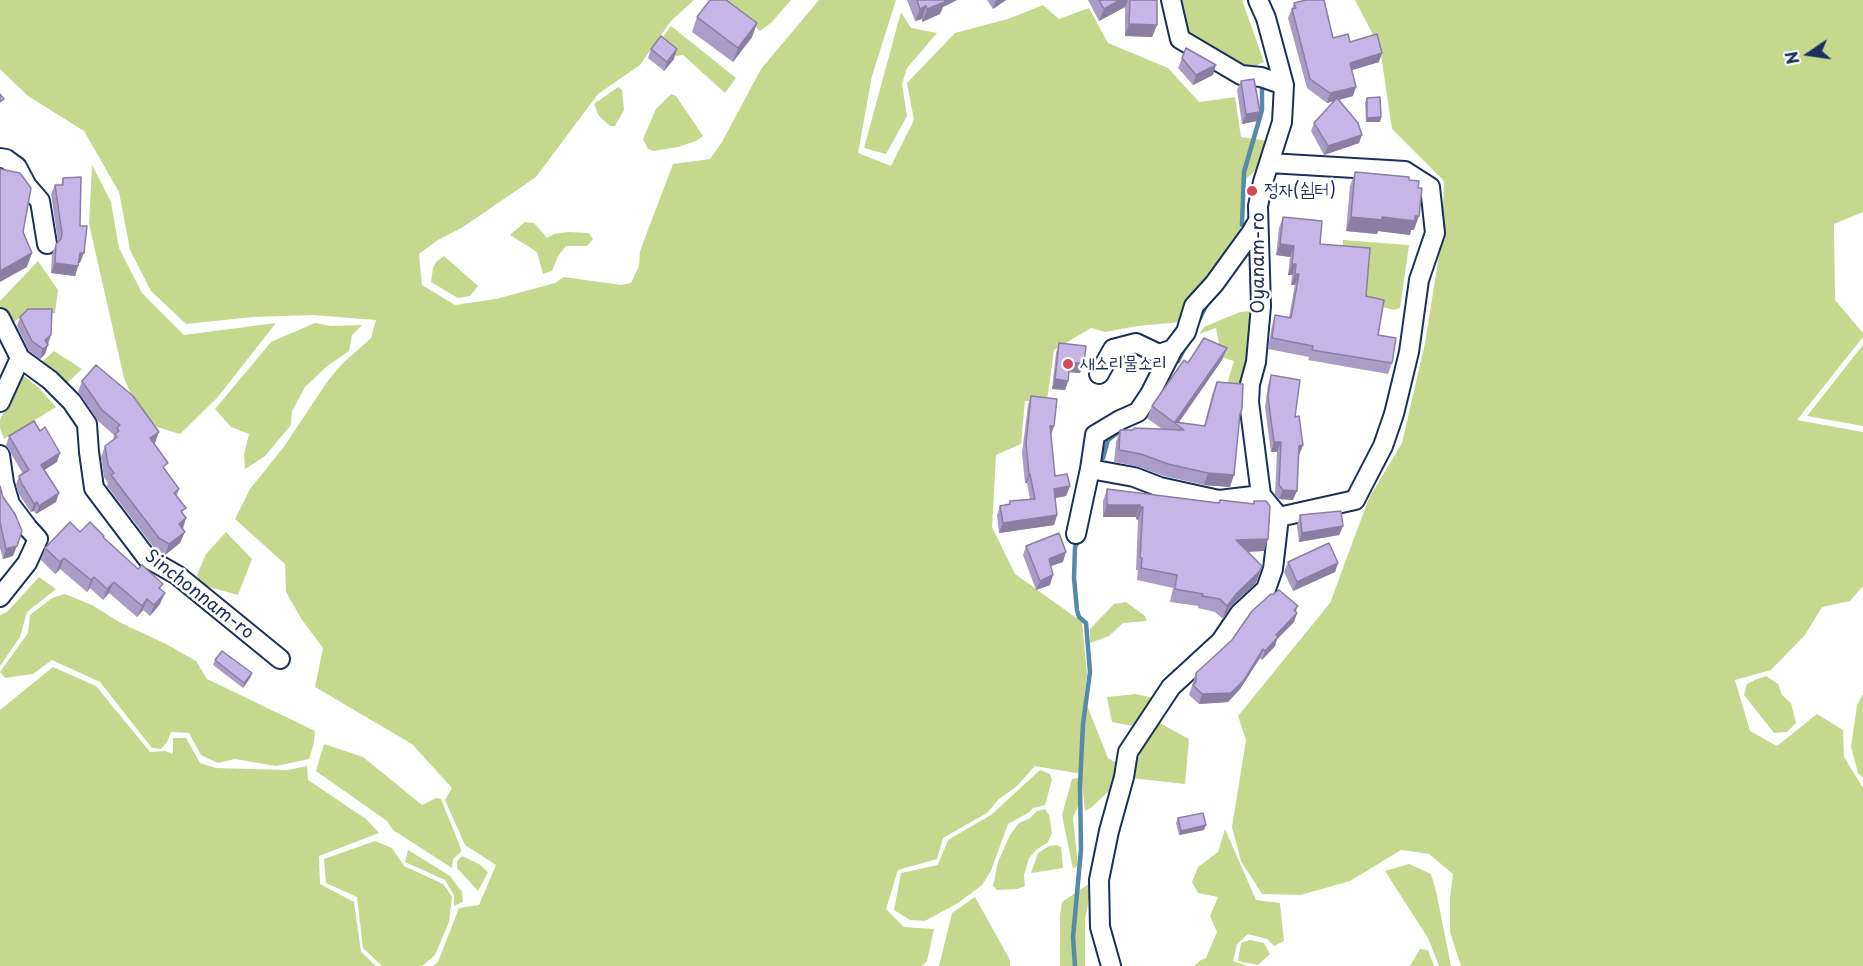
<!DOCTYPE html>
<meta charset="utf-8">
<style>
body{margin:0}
#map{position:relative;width:1863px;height:966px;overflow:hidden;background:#fff;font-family:"Playpen Sans",sans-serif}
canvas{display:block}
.north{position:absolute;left:1779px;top:24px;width:60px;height:60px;-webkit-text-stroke:4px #fff;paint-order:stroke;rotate:257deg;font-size:16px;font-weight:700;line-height:24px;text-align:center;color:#1b2f5e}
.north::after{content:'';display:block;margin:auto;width:21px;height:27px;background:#1b2f5e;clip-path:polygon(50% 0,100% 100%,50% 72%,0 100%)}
</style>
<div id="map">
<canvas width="1863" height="966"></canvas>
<div class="north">N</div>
</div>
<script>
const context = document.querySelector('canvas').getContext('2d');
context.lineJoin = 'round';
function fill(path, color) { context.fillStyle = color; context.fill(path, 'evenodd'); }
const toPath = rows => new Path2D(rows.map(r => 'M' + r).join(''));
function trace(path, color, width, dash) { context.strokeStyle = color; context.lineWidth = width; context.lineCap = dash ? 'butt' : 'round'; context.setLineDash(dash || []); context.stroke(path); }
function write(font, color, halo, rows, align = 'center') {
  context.font = font + ' "Playpen Sans","Poor Story",sans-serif'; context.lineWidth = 5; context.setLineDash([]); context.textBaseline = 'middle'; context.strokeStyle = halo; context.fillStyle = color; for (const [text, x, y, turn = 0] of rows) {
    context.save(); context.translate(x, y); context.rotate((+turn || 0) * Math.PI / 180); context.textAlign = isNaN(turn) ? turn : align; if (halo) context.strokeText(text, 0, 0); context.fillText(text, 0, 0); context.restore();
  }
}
fill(toPath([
 [0,0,694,0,671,21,640,65,598,94,536,177,463,227,438,240,419,254,422,285,455,305,496,299,555,283,564,277,621,285,631,283,639,266,640,251,673,164,710,159,722,142,761,69,819,0,896,0,872,76,858,153,891,166,914,120,907,83,955,33,1008,19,1043,5,1059,19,1089,8,1108,43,1168,68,1199,102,1235,97,1241,137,1269,141,1257,169,1247,178,1242,198,1240,232,1223,264,1181,322,1137,326,1105,332,1091,328,1054,350,1047,400,1025,401,1021,444,996,455,992,527,1015,574,1082,622,1087,675,1084,698,1108,758,1118,764,1110,790,1092,807,1085,811,1081,774,1035,766,1016,787,999,799,987,813,943,838,937,859,898,870,886,909,904,927,934,929,927,961,922,966,433,966,438,962,459,908,479,905,496,865,465,845,445,800,452,788,412,744,315,687,323,648,302,620,286,592,285,564,235,519,250,489,283,448,327,382,341,365,371,338,376,320,313,315,253,317,186,324,151,291,130,250,119,192,84,131,28,96,0,69],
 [725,0,791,0,772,22,760,31],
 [1180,0,1242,0,1264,62,1250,68,1232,60,1192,35,1185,26],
 [1355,0,1863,0,1863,212,1834,224,1835,300,1863,333,1863,337,1797,420,1863,432,1863,586,1850,601,1822,607,1805,635,1771,670,1735,680,1750,731,1777,746,1817,714,1843,730,1844,757,1863,788,1863,966,1461,966,1450,932,1450,898,1453,874,1429,854,1401,850,1350,881,1301,895,1262,894,1241,861,1232,827,1246,740,1238,716,1330,603,1369,498,1402,443,1425,343,1442,236,1444,181,1392,129,1380,48],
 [901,12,911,28,937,33,907,68,902,84,907,116,886,154,864,148],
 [671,26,736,78,725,93,683,55,676,56,660,41],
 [618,87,622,90,624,110,615,126,610,126,599,116,594,104],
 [671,94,676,96,703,136,696,141,678,147,653,151,648,149,643,139,656,109],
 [92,165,111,202,119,248,142,293,184,335,276,323,217,398,180,434,157,427,136,406,124,378,89,224],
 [525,222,534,223,547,238,554,234,569,232,589,233,593,239,587,246,566,246,558,256,552,271,543,274,537,252,510,235],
 [1343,240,1409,245,1400,308,1394,310,1365,302,1370,256,1342,254],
 [444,256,478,286,470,296,458,298,431,282,433,268,436,262],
 [38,261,58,290,55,313,22,316,9,326,0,308,0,301],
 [1252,311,1243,387,1226,387,1234,361,1209,353,1204,347,1219,343,1216,328,1199,334,1204,327,1240,312],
 [315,323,331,326,362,325,352,335,349,351,326,367,305,387,292,411,291,425,265,456,245,469,244,455,249,434,231,427,215,409,271,342],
 [1863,345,1863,426,1807,416],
 [54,351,82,369,65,385,41,363],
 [22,374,40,389,56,407,4,439,0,428,0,420],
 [226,532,252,559,238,595,202,585,197,575,206,554],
 [39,577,56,589,27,612,20,637,0,666,0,615,7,612],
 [65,594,92,605,121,623,166,644,196,661,207,679,315,731,314,743,309,759,276,766,235,759,218,763,201,755,189,733,171,732,167,742,161,749,152,748,100,682,52,660,33,674,5,678,0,672,28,633,30,615,52,598],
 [1126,602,1145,616,1147,621,1123,623,1109,636,1090,643,1090,629,1114,604],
 [53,667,96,686,150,752,165,751,173,754,173,738,186,738,200,763,216,768,288,770,307,766,308,780,366,819,379,833,319,856,320,884,354,902,361,952,376,966,0,966,0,710],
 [1766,676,1778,684,1782,695,1791,703,1796,723,1787,732,1774,733,1744,695,1747,684,1757,679],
 [1136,694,1153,698,1133,726,1112,722,1107,697],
 [1863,694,1863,778,1858,773,1851,747,1857,705],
 [1158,722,1189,739,1185,784,1131,778,1146,737],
 [324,744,363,757,422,805,436,798,441,799,461,849,461,852,453,859,452,868,393,830,387,821,316,771],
 [1040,770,1050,774,1052,780,1045,805,1033,808,1028,813,1008,824,991,871,982,885,958,903,925,921,910,920,894,910,901,873,938,865,948,840,991,815],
 [1078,778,1079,804,1073,818,1078,865,1073,869,1062,815,1072,779],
 [1045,809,1049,815,1052,833,1048,842,1036,850,1029,858,1024,875,1025,886,1017,889,997,890,993,886,998,862,1010,835,1019,823,1030,818,1037,811],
 [1225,829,1256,900,1280,903,1284,941,1274,946,1267,939,1248,934,1237,944,1233,961,1247,966,1194,966,1201,960,1206,958,1217,932,1210,916,1218,897,1198,893,1192,882,1198,867,1218,852],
 [375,841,392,848,404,866,443,884,452,897,449,922,435,955,422,966,382,966,363,948,357,897,326,883,324,859],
 [1056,845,1061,847,1063,868,1031,873,1038,853,1049,846],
 [408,850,450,876,462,892,463,902,454,906,454,895,445,880,405,862],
 [462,856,479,864,488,872,478,891,457,868,457,861],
 [1409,864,1431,874,1436,891,1451,966,1439,966,1428,938,1385,871],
 [1092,882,1085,920,1085,966,1060,966,1060,916,1062,902],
 [975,897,1010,960,1010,966,939,966,952,913],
 [1250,940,1264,943,1270,954,1258,965,1238,961,1241,943],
 [1420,949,1428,950,1434,966,1410,966]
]), '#c5d88d');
trace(toPath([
 [1242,225,1244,172,1262,110,1262,87],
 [1197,324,1208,302],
 [1178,361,1186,345],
 [1103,458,1108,440,1127,426],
 [1075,966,1073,937,1081,850,1080,785,1083,724,1090,672,1086,623,1079,617,1077,610,1074,578,1075,547,1080,537]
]), '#558ba9', 4.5);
const minor = toPath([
 [1171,0,1180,39,1241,75,1261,77,1284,85],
 [0,158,6,159,17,167,27,186,40,201,47,244],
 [1269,163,1405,171,1430,187,1435,233,1419,280,1409,352,1394,414,1383,446,1355,500,1279,517],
 [0,318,20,358,50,380,72,402,87,424,89,452,94,488,147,558,177,575,280,659],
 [1099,374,1113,349,1136,343,1159,354,1173,349],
 [0,402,20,358],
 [0,455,4,483,10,504,28,528,38,539,27,563,0,597],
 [1090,469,1134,477,1160,487,1219,500,1261,495],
 [1076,534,1090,469,1095,435,1120,420,1138,412,1150,394,1173,349,1186,332,1194,306,1214,284,1251,233,1258,221],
 [1111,966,1100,927,1099,880,1109,831,1124,777,1128,752,1171,687,1221,641,1240,613,1266,589,1273,569,1279,517,1261,495,1249,402,1250,384,1256,362,1261,306,1258,206,1263,182,1282,122,1284,85,1266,18,1258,0]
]);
trace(minor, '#1b2f5e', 22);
trace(minor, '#fff', 18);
fill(toPath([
 [907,0,957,0,943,7,940,14,922,22,922,19,915,21],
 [987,0,1006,0,993,9],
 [1088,0,1157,0,1157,25,1152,37,1125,36,1125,7,1099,21],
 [1294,3,1333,38,1350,42,1379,62,1352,70,1353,96,1339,100,1359,143,1324,155,1311,131,1314,123,1334,101,1327,103,1307,88,1288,18],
 [697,17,757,23,752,37,733,62,692,32],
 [1186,48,1213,75,1193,85,1178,68],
 [651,49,674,59,664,71,648,58],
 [1241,81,1257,121,1242,124,1237,90],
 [1367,98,1381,117,1380,122,1366,122,1365,102],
 [1355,172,1414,230,1411,230,1410,235,1378,231,1377,234,1346,231,1350,186],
 [63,178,80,226,80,263,79,263,75,276,51,273,52,254,56,244,58,242,51,194,55,185,61,185],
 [1283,217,1320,244,1366,296,1378,335,1392,363,1388,374,1308,360,1309,357,1268,349,1272,326,1275,315,1289,317,1295,285,1291,285,1292,275,1288,275,1290,257,1276,255,1279,228],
 [20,317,51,335,45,354,40,359,29,351,17,326],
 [1059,343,1080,373,1069,372,1068,381,1065,390,1052,389,1056,353],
 [1227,348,1222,360,1179,422,1204,426,1212,395,1217,382,1242,409,1239,418,1230,487,1204,485,1164,476,1136,466,1114,462,1116,442,1120,430,1133,430,1134,428,1162,429,1147,418,1152,406,1188,363],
 [1271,375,1295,417,1303,445,1299,455,1293,500,1279,499,1275,495,1277,452,1271,452,1265,407,1268,385],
 [82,381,155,443,154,444,165,470,179,489,177,496,183,514,186,518,183,529,180,543,165,555,155,549,107,486,108,483,104,477,101,457,105,446,113,440,114,435,98,421,78,392],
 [1031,396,1054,426,1051,434,1055,476,1070,486,1066,496,1055,498,1057,515,1054,525,999,533,997,515,1000,506,1009,504,1010,501,1030,499,1027,483,1025,483,1022,453,1028,405],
 [9,436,57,462,44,470,56,502,36,514,34,511,31,512,18,493,16,485,19,476,23,474,6,445],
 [0,486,13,556,3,559,0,548],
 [1107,489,1219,503,1220,500,1253,504,1254,501,1264,551,1248,552,1256,583,1232,605,1223,619,1215,612,1198,608,1198,606,1170,602,1173,588,1137,580,1138,570,1136,570,1138,520,1136,519,1136,517,1103,517,1103,501],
 [1300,515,1343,526,1339,535,1299,542,1297,525],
 [80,532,104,536,103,538,161,589,160,604,150,616,143,610,137,617,109,593,103,600,90,588,87,592,60,569,55,574,41,560,45,548],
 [1026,546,1063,562,1051,566,1050,585,1036,590,1023,555],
 [1288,562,1338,563,1335,572,1293,591,1284,572],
 [1296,612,1297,613,1294,622,1277,639,1275,646,1262,660,1260,658,1240,689,1228,702,1199,704,1189,695,1196,673],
 [215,660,252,673,250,678,243,688,213,665],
 [1178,818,1204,830,1179,835,1176,823]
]), '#a99dc7');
fill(toPath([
 [942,0,957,0,943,7,940,14,922,22,927,9],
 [996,0,1006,0,993,9],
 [1120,0,1128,0,1125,7,1099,21,1104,9],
 [926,6,922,19,915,21,920,9],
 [757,23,752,37,733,62,738,48],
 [1129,24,1157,25,1152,37,1125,36],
 [677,49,674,59,664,71,667,62],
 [1382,53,1379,62,1346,72,1350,63],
 [1216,65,1213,75,1193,85,1196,75],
 [1356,87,1353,96,1327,103,1330,93],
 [1260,112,1257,121,1242,124,1246,114],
 [1381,117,1380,122,1366,122,1367,118],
 [1362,135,1359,143,1324,155,1328,146],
 [1415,216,1419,216,1414,230,1411,230,1410,235,1378,231,1377,234,1346,231,1351,217],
 [1280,244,1294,246,1290,257,1276,255],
 [32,253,27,267,0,282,0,271],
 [80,253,84,253,80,263,76,263],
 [55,263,78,266,75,276,51,273],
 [1292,264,1296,264,1292,275,1288,275],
 [1295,274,1299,274,1295,285,1291,285],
 [51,335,47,345,42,349,45,340],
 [48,345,45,354,40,359,43,349],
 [1227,348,1222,360,1177,425,1174,423],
 [1070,362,1084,364,1080,373,1067,372],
 [1055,379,1068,381,1065,390,1052,389],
 [1050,426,1054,426,1051,435],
 [159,432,155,443,146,450,150,438],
 [1274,442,1281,442,1277,452,1271,452],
 [1303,445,1299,455,1296,455,1299,446],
 [60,453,57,462,38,474,41,465],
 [1208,473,1234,475,1230,487,1204,485],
 [1029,474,1030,474,1027,483,1025,483],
 [1070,486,1066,496,1051,499,1054,489],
 [1283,490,1297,491,1293,500,1279,499],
 [59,493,56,502,36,514,39,506],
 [37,502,34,511,31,512,34,504],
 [1107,505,1140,505,1136,517,1103,517],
 [1140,507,1143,507,1138,520,1136,519],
 [1057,515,1054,525,999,533,1003,523],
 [186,518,182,530,179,524],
 [1343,526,1339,535,1299,542,1302,533],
 [185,532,180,543,165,555,169,544],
 [1268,539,1264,551,1232,552,1236,540],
 [17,546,13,556,3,559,6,549],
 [1066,552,1063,562,1045,568,1049,559],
 [64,558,60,569,55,574,60,562],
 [1338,563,1335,572,1293,591,1297,582],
 [1262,566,1256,583,1232,605,1223,619,1227,606,1237,593],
 [1053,575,1050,585,1036,590,1040,581],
 [94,577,90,588,87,592,91,580],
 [114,582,109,593,103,600,107,589],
 [165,593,160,604,150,616,154,605],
 [147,599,143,610,137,617,142,606],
 [1298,606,1294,616,1297,613,1294,622,1277,639,1275,646,1262,660,1265,651,1276,635],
 [1263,649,1260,658,1240,689,1228,702,1199,704,1202,694],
 [252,673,250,678,243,688,244,683],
 [1206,825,1204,830,1179,835,1181,831]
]), '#8a7fa2');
const building = toPath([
 [710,0,726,0,757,23,738,48,697,17,710,0],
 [917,0,945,0,945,2,927,9,926,6,920,9,917,0],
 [1099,0,1120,0,1104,9,1099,0],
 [1130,0,1157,0,1157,25,1129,24,1130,0],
 [1306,0,1324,0,1333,38,1348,34,1350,42,1377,34,1382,53,1350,63,1356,87,1330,93,1310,79,1292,9,1296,8,1294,3,1306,0],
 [661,36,677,49,667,62,651,49,661,36],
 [1186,48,1216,65,1196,75,1182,58,1186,48],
 [1254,79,1260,112,1246,114,1241,81,1254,79],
 [0,94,4,99,0,102,0,94],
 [1380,97,1381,117,1367,118,1367,98,1380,97],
 [1337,98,1358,123,1362,135,1328,146,1314,123,1337,98],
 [0,169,20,173,31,188,23,232,32,253,0,271,0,169],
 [1355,172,1409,177,1409,180,1419,181,1418,188,1422,188,1419,216,1415,216,1415,221,1382,217,1382,220,1351,217,1355,172],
 [81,177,80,226,87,226,84,253,80,253,78,266,55,263,56,244,61,239,62,233,55,185,63,185,63,178,81,177],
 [1283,217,1322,221,1320,244,1370,248,1366,296,1384,300,1378,335,1396,338,1392,363,1312,350,1313,346,1272,338,1275,315,1291,318,1299,274,1295,274,1296,264,1292,264,1294,246,1280,244,1283,217],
 [28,309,52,309,51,335,45,340,48,345,43,349,32,341,20,317,28,309],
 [1204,338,1227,348,1175,422,1205,426,1217,382,1243,384,1242,409,1240,414,1234,475,1208,473,1168,464,1141,454,1119,450,1120,430,1133,430,1134,428,1184,430,1152,406,1184,360,1188,363,1204,338],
 [1059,343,1086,346,1084,364,1070,362,1068,381,1055,379,1059,343],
 [96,365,133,396,159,432,150,438,168,463,163,467,179,489,174,493,186,508,181,511,186,518,179,524,185,532,169,544,159,538,111,475,114,473,108,465,105,446,117,437,115,434,119,431,117,428,120,425,102,410,82,381,96,365],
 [1271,375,1300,380,1295,417,1299,416,1303,445,1299,446,1297,491,1283,490,1279,485,1281,442,1274,442,1268,397,1271,375],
 [1031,396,1057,399,1054,426,1050,426,1055,476,1067,474,1070,486,1054,489,1057,515,1003,523,1000,506,1010,504,1010,501,1035,499,1030,474,1029,474,1026,443,1031,396],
 [34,421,40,431,45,427,60,453,41,465,59,493,39,506,37,502,34,504,22,484,19,476,29,470,9,436,34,421],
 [0,486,3,497,15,514,22,531,17,546,6,549,0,522,0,486],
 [1107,489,1219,503,1220,500,1254,504,1254,501,1266,501,1270,506,1268,539,1236,540,1262,566,1260,571,1237,593,1227,606,1220,599,1202,596,1203,594,1175,589,1177,575,1141,568,1142,558,1140,558,1143,507,1140,507,1140,505,1107,505,1107,489],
 [1341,511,1343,526,1302,533,1300,515,1341,511],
 [70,522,80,532,90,522,104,536,103,537,138,569,142,565,163,584,159,588,165,593,154,605,147,599,142,606,114,582,107,589,94,577,91,580,64,558,60,562,45,548,70,522],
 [1059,533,1066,552,1049,559,1053,575,1040,581,1026,546,1059,533],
 [1329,543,1338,563,1297,582,1288,562,1329,543],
 [1279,590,1298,606,1294,610,1297,613,1276,635,1278,637,1265,651,1263,649,1244,680,1231,693,1202,694,1193,685,1196,682,1196,673,1232,640,1252,611,1271,594,1272,595,1279,590],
 [222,651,252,673,244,683,215,660,222,651],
 [1203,813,1206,825,1181,831,1178,818,1203,813]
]);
fill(building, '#c5b6e7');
trace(building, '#8a7fa2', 1.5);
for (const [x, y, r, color] of [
 [1252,191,6,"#d1495b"],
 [1068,364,6,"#d1495b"]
]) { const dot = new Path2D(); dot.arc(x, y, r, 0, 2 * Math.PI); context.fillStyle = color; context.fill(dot); trace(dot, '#fff', 2); }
write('18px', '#1b2f5e', '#fff', [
 ["정자(쉼터)",1264,191],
 ["새소리물소리",1080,364]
], 'left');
write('18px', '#1b2f5e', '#fff', [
 ["Oyanam-ro",1259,263,-90],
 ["Sinchonnam-ro",199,595,38]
]);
</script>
